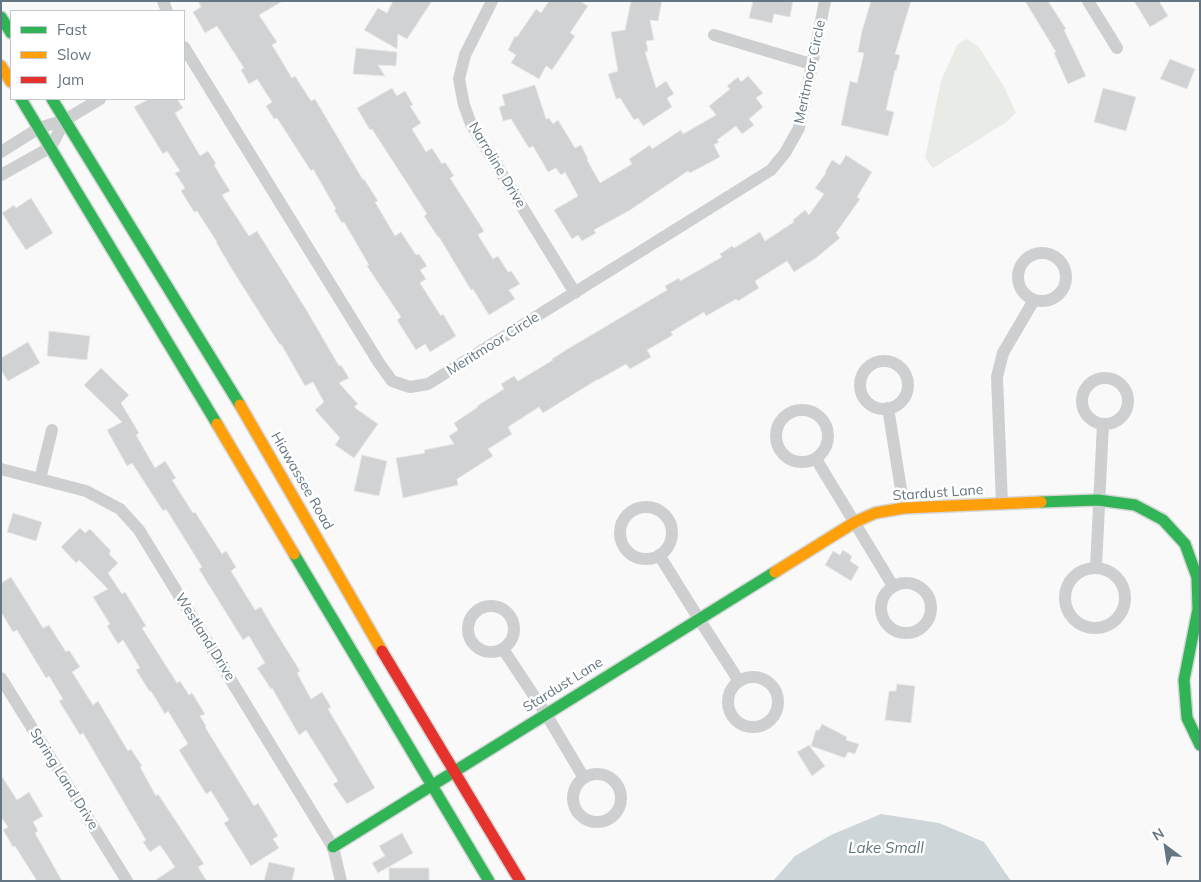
<!DOCTYPE html>
<style>
body{margin:0}
#map{position:relative;width:1201px;height:882px;overflow:hidden;background:#f9f9f9;font-family:Mulish,sans-serif}
canvas{display:block}
.frame{position:absolute;inset:0;border:2px solid #657683;pointer-events:none}
.legend{position:absolute;left:10px;top:10px;width:175px;height:90px;box-sizing:border-box;background:#fff;border:1px solid #c1c8cd;margin:0;padding:6px 9px;list-style:none;font-size:15px;color:#657683}
.legend li{display:flex;align-items:center;gap:10px;height:25px}
.legend b{width:25px;border:1px solid #c1c8cd}
.north{position:absolute;left:1141px;top:822px;width:50px;height:50px;-webkit-text-stroke:4px #fff;paint-order:stroke;rotate:329deg;font-size:14px;font-weight:700;line-height:20px;text-align:center;color:#657683}
.north::after{content:'';display:block;margin:auto;width:18px;height:22px;background:#657683;clip-path:polygon(50% 0,100% 100%,50% 72%,0 100%)}
</style>
<div id="map">
<canvas width="1201" height="882"></canvas>
<div class="frame"></div>
<ul class="legend">
<li><b style="height:6px;background:#30b455"></b>Fast</li>
<li><b style="height:6px;background:#ff9f0a"></b>Slow</li>
<li><b style="height:6px;background:#e5322d"></b>Jam</li>
</ul>
<div class="north">N</div>
</div>
<script>
const context = document.querySelector('canvas').getContext('2d');
context.lineJoin = 'round';
function fill(path, color) { context.fillStyle = color; context.fill(path, 'evenodd'); }
const toPath = rows => new Path2D(rows.map(r => 'M' + r).join(''));
function trace(path, color, width, dash) { context.strokeStyle = color; context.lineWidth = width; context.lineCap = dash ? 'butt' : 'round'; context.setLineDash(dash || []); context.stroke(path); }
function write(font, color, halo, rows, align = 'center') {
  context.font = font + ' Mulish,sans-serif'; context.lineWidth = 5; context.setLineDash([]); context.textBaseline = 'middle'; context.strokeStyle = halo; context.fillStyle = color; for (const [text, x, y, turn = 0] of rows) {
    context.save(); context.translate(x, y); context.rotate((+turn || 0) * Math.PI / 180); context.textAlign = isNaN(turn) ? turn : align; if (halo) context.strokeText(text, 0, 0); context.fillText(text, 0, 0); context.restore();
  }
}
fill(toPath([
 [967,39,979,47,1004,87,1016,113,1005,123,933,168,925,158,941,81,957,45]
]), '#e8ebe6');
fill(toPath([
 [881,814,939,823,984,842,1011,881,773,881,795,856,831,835]
]), '#ced6d9');
const building = toPath([
 [198,1,283,1,259,15,277,42,272,45,292,78,295,76,311,101,315,99,363,180,364,179,378,201,375,202,395,236,401,232,416,255,419,254,427,266,420,270,426,279,420,283,441,316,443,314,456,336,430,352,425,344,416,350,397,320,401,317,367,266,369,265,344,222,342,223,334,210,336,209,313,169,311,171,277,118,274,119,266,106,272,102,257,79,249,84,241,70,244,68,217,26,205,33,193,12,201,7,198,1],
 [393,1,432,1,407,39,398,34,397,49,364,30,378,8,387,13,393,1],
 [549,1,580,1,588,6,570,33,575,36,552,70,546,66,539,79,511,63,516,55,508,50,515,36,517,37,536,9,541,13,549,1],
 [631,1,662,1,658,21,650,20,654,40,646,41,648,51,645,52,656,88,666,81,674,94,667,98,672,107,643,126,638,118,634,120,620,98,616,99,608,74,618,71,611,32,625,30,631,1],
 [753,1,793,1,790,17,774,14,772,23,749,18,753,1],
 [871,1,911,1,895,54,900,55,896,71,895,70,886,110,894,112,888,136,841,125,850,81,857,83,864,53,858,52,862,31,871,1],
 [1025,1,1048,1,1066,29,1064,30,1086,76,1068,84,1054,53,1056,52,1025,1],
 [1134,1,1159,1,1168,16,1150,27,1134,1],
 [356,48,397,52,396,66,378,65,385,76,353,74,356,48],
 [1170,59,1195,69,1187,89,1160,79,1170,59],
 [748,76,763,93,756,98,763,107,749,119,754,125,742,134,736,126,717,140,719,142,714,145,720,157,690,173,688,171,630,210,594,230,596,233,582,241,578,235,572,239,554,210,578,196,565,172,561,175,556,168,548,172,533,146,529,148,511,119,503,121,499,107,505,105,502,95,535,85,546,119,549,118,553,124,558,120,575,148,581,145,588,159,587,160,600,183,632,164,629,159,650,145,652,149,681,130,683,134,716,115,709,106,730,89,727,86,738,77,741,82,748,76],
 [392,88,397,96,405,91,413,105,410,106,421,123,412,129,426,152,432,148,442,164,445,162,454,176,450,178,484,231,478,235,493,259,498,256,508,272,511,271,520,284,509,290,515,299,489,315,473,289,471,290,439,237,438,237,424,216,427,214,372,129,370,130,357,108,392,88],
 [1103,88,1136,97,1126,131,1094,122,1103,88],
 [149,99,177,99,183,108,175,113,200,156,208,151,216,164,214,165,230,191,222,195,249,236,257,231,307,311,339,366,341,365,349,378,339,383,358,404,354,407,378,424,354,458,335,445,340,438,315,410,324,402,313,382,305,386,281,344,280,345,233,271,216,242,217,242,197,211,194,212,181,191,185,188,175,173,180,171,167,151,163,154,134,107,149,99],
 [846,155,872,172,857,197,860,199,836,233,840,238,816,258,794,272,787,261,755,281,759,288,738,301,736,299,706,316,704,312,671,332,673,335,647,350,651,357,630,369,626,364,598,380,598,379,543,413,539,407,508,427,512,434,488,449,493,456,457,479,458,485,403,498,396,458,425,453,424,450,454,444,449,436,458,430,454,423,478,407,477,406,504,389,501,384,514,376,518,381,553,360,552,359,566,350,667,290,665,286,679,278,680,281,722,257,720,254,732,246,734,248,760,232,765,241,794,222,793,220,805,210,809,215,824,194,815,188,826,173,825,172,832,160,840,165,846,155],
 [31,198,53,233,26,250,2,213,14,205,16,208,31,198],
 [49,331,90,336,87,360,47,356,49,331],
 [28,342,40,363,8,381,1,370,1,358,28,342],
 [101,368,129,395,121,403,139,433,136,435,155,468,165,461,176,478,172,480,193,513,195,512,222,554,226,551,236,567,231,571,255,610,261,607,272,626,300,671,297,673,311,699,322,692,331,707,328,709,375,788,347,804,333,784,338,781,306,730,299,735,272,688,271,689,257,668,265,663,249,636,243,640,199,569,202,567,166,509,163,511,132,463,127,466,107,430,122,422,84,385,101,368],
 [362,455,387,461,379,496,354,491,362,455],
 [13,513,42,522,36,541,7,532,13,513],
 [80,528,85,533,90,529,111,551,109,554,118,563,108,573,122,594,125,592,146,626,142,628,177,683,180,681,189,695,192,693,205,714,200,716,206,726,205,727,254,806,258,803,278,836,273,839,279,848,251,866,224,823,229,820,211,791,206,794,179,750,188,744,168,711,165,714,151,691,150,692,136,670,140,668,123,640,118,644,107,626,110,624,93,597,108,589,79,560,76,563,61,547,80,528],
 [843,550,852,556,850,561,859,567,851,581,825,565,833,551,840,555,843,550],
 [11,577,43,628,49,625,66,652,69,650,80,667,72,672,93,705,98,701,128,751,131,749,142,766,140,767,156,796,158,794,204,864,198,867,207,881,154,881,175,867,160,845,150,852,143,842,146,840,83,733,80,735,59,701,63,699,49,676,46,678,17,630,13,632,1,612,1,583,11,577],
 [897,684,915,686,911,723,885,720,889,691,896,691,897,684],
 [822,724,847,737,846,740,859,744,855,754,848,752,845,758,811,746,816,730,819,730,822,724],
 [809,745,825,766,812,776,797,752,809,745],
 [1,775,17,800,29,792,43,816,33,822,38,831,35,833,62,881,37,881,15,846,13,847,3,830,8,827,1,817,1,775],
 [402,833,413,853,378,873,372,863,385,856,379,846,402,833],
 [269,862,295,868,292,881,264,881,269,862],
 [389,868,429,868,429,881,389,881,389,868]
]);
fill(building, '#d0d2d3');
trace(building, '#e8e8e8', 1);
const fast = toPath([
 [1,17,11,33],
 [21,99,217,424],
 [52,99,240,405],
 [1041,502,1098,500,1135,505,1163,520,1185,544,1197,577,1198,609,1184,680,1187,718,1200,745],
 [294,554,489,881],
 [333,847,775,572]
]);
const slow = toPath([
 [1,66,11,82],
 [240,405,382,651],
 [217,424,294,554],
 [775,572,855,522,875,513,904,508,1041,502]
]);
const jam = toPath([
 [382,651,520,881]
]);
trace(fast, '#d5d6d7', 14);
trace(slow, '#d5d6d7', 14);
trace(jam, '#d5d6d7', 14);
trace(toPath([
 [163,1,167,11],
 [492,1,465,55,459,79,464,105,471,124,575,293],
 [1088,1,1117,48],
 [714,35,811,64],
 [184,47,379,363,392,381,410,387,428,384,771,170,785,153,799,128,825,1],
 [1,152,39,128,65,120,100,99],
 [1,175,51,147,65,120],
 '1018 277a24 24 0 1 1 48 0a24 24 0 1 1-48 0Z',
 '860 385a24 24 0 1 1 48 0a24 24 0 1 1-48 0Z',
 '1082 401a23 23 0 1 1 46 0a23 23 0 1 1-46 0Z',
 [888,408,904,508],
 '776 436a26 26 0 1 1 52 0a26 26 0 1 1-52 0Z',
 [816,459,893,586],
 [1,469,86,491,120,509,139,530,333,847,341,881],
 [40,479,52,430],
 [1002,504,997,377,1003,353,1034,300],
 '620 533a26 26 0 1 1 52 0a26 26 0 1 1-52 0Z',
 [659,555,699,619,739,681],
 [1096,567,1103,424],
 '1065 598a30 30 0 1 1 60 0a30 30 0 1 1-60 0Z',
 '881 608a25 25 0 1 1 50 0a25 25 0 1 1-50 0Z',
 '468 629a23 23 0 1 1 46 0a23 23 0 1 1-46 0Z',
 [503,649,546,714,584,778],
 '728 702a25 25 0 1 1 50 0a25 25 0 1 1-50 0Z',
 [1,678,127,881],
 '573 798a24 24 0 1 1 48 0a24 24 0 1 1-48 0Z'
]), '#cecfd0', 12);
trace(fast, '#30b455', 11);
trace(slow, '#ff9f0a', 11);
trace(jam, '#e5322d', 11);
write('14px', '#657683', '#fff', [
 ["Meritmoor Circle",810,72,-78],
 ["Narroline Drive",497,165,59],
 ["Meritmoor Circle",493,344,-32],
 ["Hiawassee Road",302,481,60],
 ["Stardust Lane",938,493,-4],
 ["Westland Drive",205,637,58],
 ["Stardust Lane",563,685,-32],
 ["Spring Land Drive",64,779,58]
]);
write('italic 15px', '#60757c', '#fff', [
 ["Lake Small",886,848]
]);
</script>
